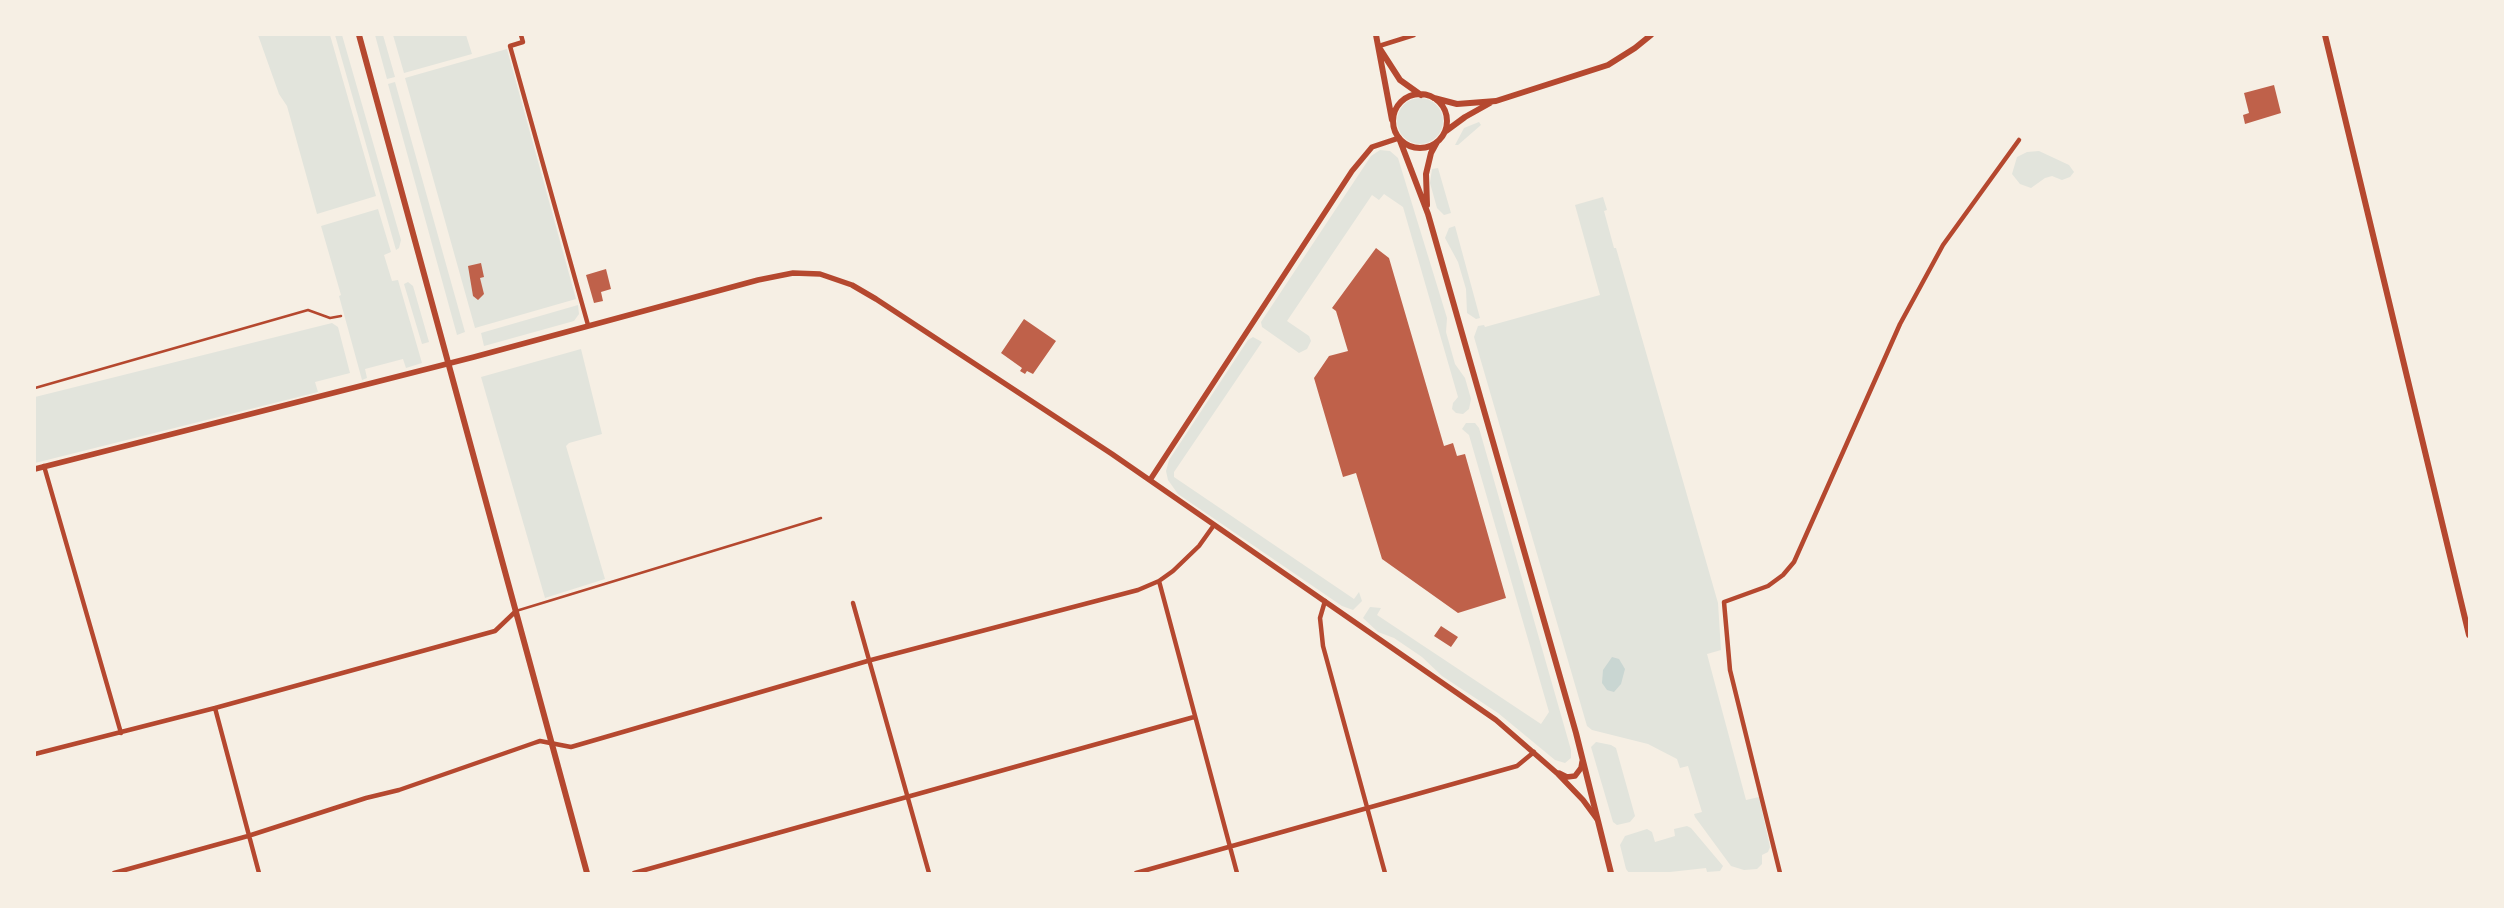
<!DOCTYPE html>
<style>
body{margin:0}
#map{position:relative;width:2504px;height:908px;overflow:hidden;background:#f6efe4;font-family:Inter,sans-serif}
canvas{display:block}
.frame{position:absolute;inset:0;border:36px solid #f6efe4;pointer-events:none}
</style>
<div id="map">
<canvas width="2504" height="908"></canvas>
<div class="frame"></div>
</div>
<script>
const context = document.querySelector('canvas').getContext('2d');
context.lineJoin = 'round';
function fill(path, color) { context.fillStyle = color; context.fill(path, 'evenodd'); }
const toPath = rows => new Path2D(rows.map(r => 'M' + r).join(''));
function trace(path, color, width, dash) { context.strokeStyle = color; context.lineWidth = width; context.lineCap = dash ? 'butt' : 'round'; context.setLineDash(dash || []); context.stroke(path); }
fill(toPath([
 [258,35,330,35,376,196,317,214,287,106,279,94],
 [335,35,342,35,401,240,399,248,396,250],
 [375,35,383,35,395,77,387,79],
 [393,35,466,35,472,54,404,73],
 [507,49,576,299,475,328,405,78],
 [395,82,465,332,457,335,388,84],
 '1397 121a23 23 0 1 1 46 0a23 23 0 1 1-46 0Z',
 [1479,122,1481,125,1458,145,1455,145,1464,128],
 [1380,150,1390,151,1398,158,1447,318,1446,332,1455,364,1465,378,1471,399,1469,409,1463,414,1456,413,1452,409,1453,403,1458,397,1403,207,1384,194,1379,200,1372,195,1287,321,1309,336,1311,341,1307,349,1299,353,1262,327,1261,322,1371,156],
 [2039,151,2069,165,2074,172,2070,177,2062,180,2052,176,2045,178,2031,188,2020,184,2012,174,2017,157,2027,152],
 [1438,168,1451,213,1444,215,1437,208,1430,183,1432,169],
 [1603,197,1607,210,1604,211,1614,248,1616,248,1718,603,1721,650,1707,654,1746,800,1759,797,1770,847,1768,852,1762,855,1762,864,1757,869,1744,870,1731,866,1695,817,1694,814,1702,812,1688,766,1680,768,1677,759,1648,744,1592,730,1587,726,1474,337,1478,326,1484,325,1485,327,1600,295,1575,205],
 [378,209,391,252,384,255,392,281,398,280,422,363,406,368,403,359,365,369,367,378,362,380,339,296,341,295,321,226],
 [1455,226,1480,318,1476,319,1467,313,1466,289,1458,262,1445,238,1449,228],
 [408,282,413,286,429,342,422,344,404,284],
 [578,305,579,314,574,321,484,346,481,333],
 [332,323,338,327,350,373,315,382,318,392,35,463,35,397],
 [1253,337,1262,342,1174,472,1174,477,1354,599,1359,592,1362,601,1353,610,1342,606,1178,494,1168,480,1166,471,1169,460,1248,340],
 [581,349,602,434,569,443,566,446,605,579,545,598,481,377],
 [1466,423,1475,423,1479,428,1571,750,1571,758,1565,763,1555,760,1498,713,1442,676,1422,657,1394,638,1378,632,1363,618,1370,607,1381,608,1377,615,1541,724,1549,712,1469,435,1462,429],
 [1596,742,1611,745,1616,748,1635,816,1630,822,1617,825,1613,822,1591,747],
 [1687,826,1691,828,1723,866,1720,871,1707,872,1706,868,1661,873,1629,873,1626,869,1620,845,1625,836,1647,829,1652,832,1655,842,1675,836,1674,829]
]), '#e2e4dc');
fill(toPath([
 [1612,657,1619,659,1625,669,1621,684,1614,692,1607,690,1602,683,1603,670]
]), '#c9d6d2');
fill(toPath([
 [2274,85,2281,113,2245,124,2243,115,2249,113,2244,93],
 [1376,248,1389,258,1444,446,1453,443,1457,456,1465,454,1506,598,1458,613,1382,559,1356,473,1343,477,1314,378,1329,356,1348,351,1336,311,1332,308],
 [481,263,484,277,480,278,484,294,478,300,473,296,468,266],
 [606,269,611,289,601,292,603,301,594,303,586,275],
 [1024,319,1056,341,1033,374,1027,371,1025,374,1020,371,1022,368,1001,353],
 [1441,626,1458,637,1451,647,1434,636]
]), '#bf614a');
trace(toPath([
 [35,388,308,310,330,318,341,316],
 [516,611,821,518]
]), '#b5482f', 2.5);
trace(toPath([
 [521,35,523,42,510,46,588,325],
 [1379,46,1414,35],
 [44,466,121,733],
 [1159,581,1237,873],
 [1325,601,1320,618,1323,646,1385,873],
 [853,603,929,873],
 [215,708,259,873],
 [35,754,215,708,495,631,516,611],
 [114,873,248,836,366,798,399,790,534,743,540,741,571,747,871,660,1138,590,1159,581,1173,571,1199,546,1214,525],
 [634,873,1194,717],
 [1136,873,1517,766,1534,752],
 [1780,873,1730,670,1724,602,1768,586,1783,575,1794,562,1900,324,1943,245,2019,140]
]), '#b5482f', 4.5);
trace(toPath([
 [35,469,474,357,758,280,793,273,820,274,852,285,876,299,1112,454,1496,720,1558,774,1583,800,1597,819],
 [1150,480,1352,171,1372,147,1399,138],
 [1559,773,1567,777,1575,776,1581,768,1582,762]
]), '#b5482f', 5.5);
trace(toPath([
 [359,35,587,873],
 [1376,35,1392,120],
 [2325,35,2469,635],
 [1380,49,1400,80,1421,95],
 '1393 121a27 27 0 1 1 54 0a27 27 0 1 1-54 0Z',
 [1434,98,1457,104,1496,101,1608,65,1635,48,1651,35],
 [1446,131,1465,117,1490,103],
 [1399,138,1428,214,1576,733,1611,873],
 [1427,205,1426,174,1431,153,1437,142]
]), '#b5482f', 6);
</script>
